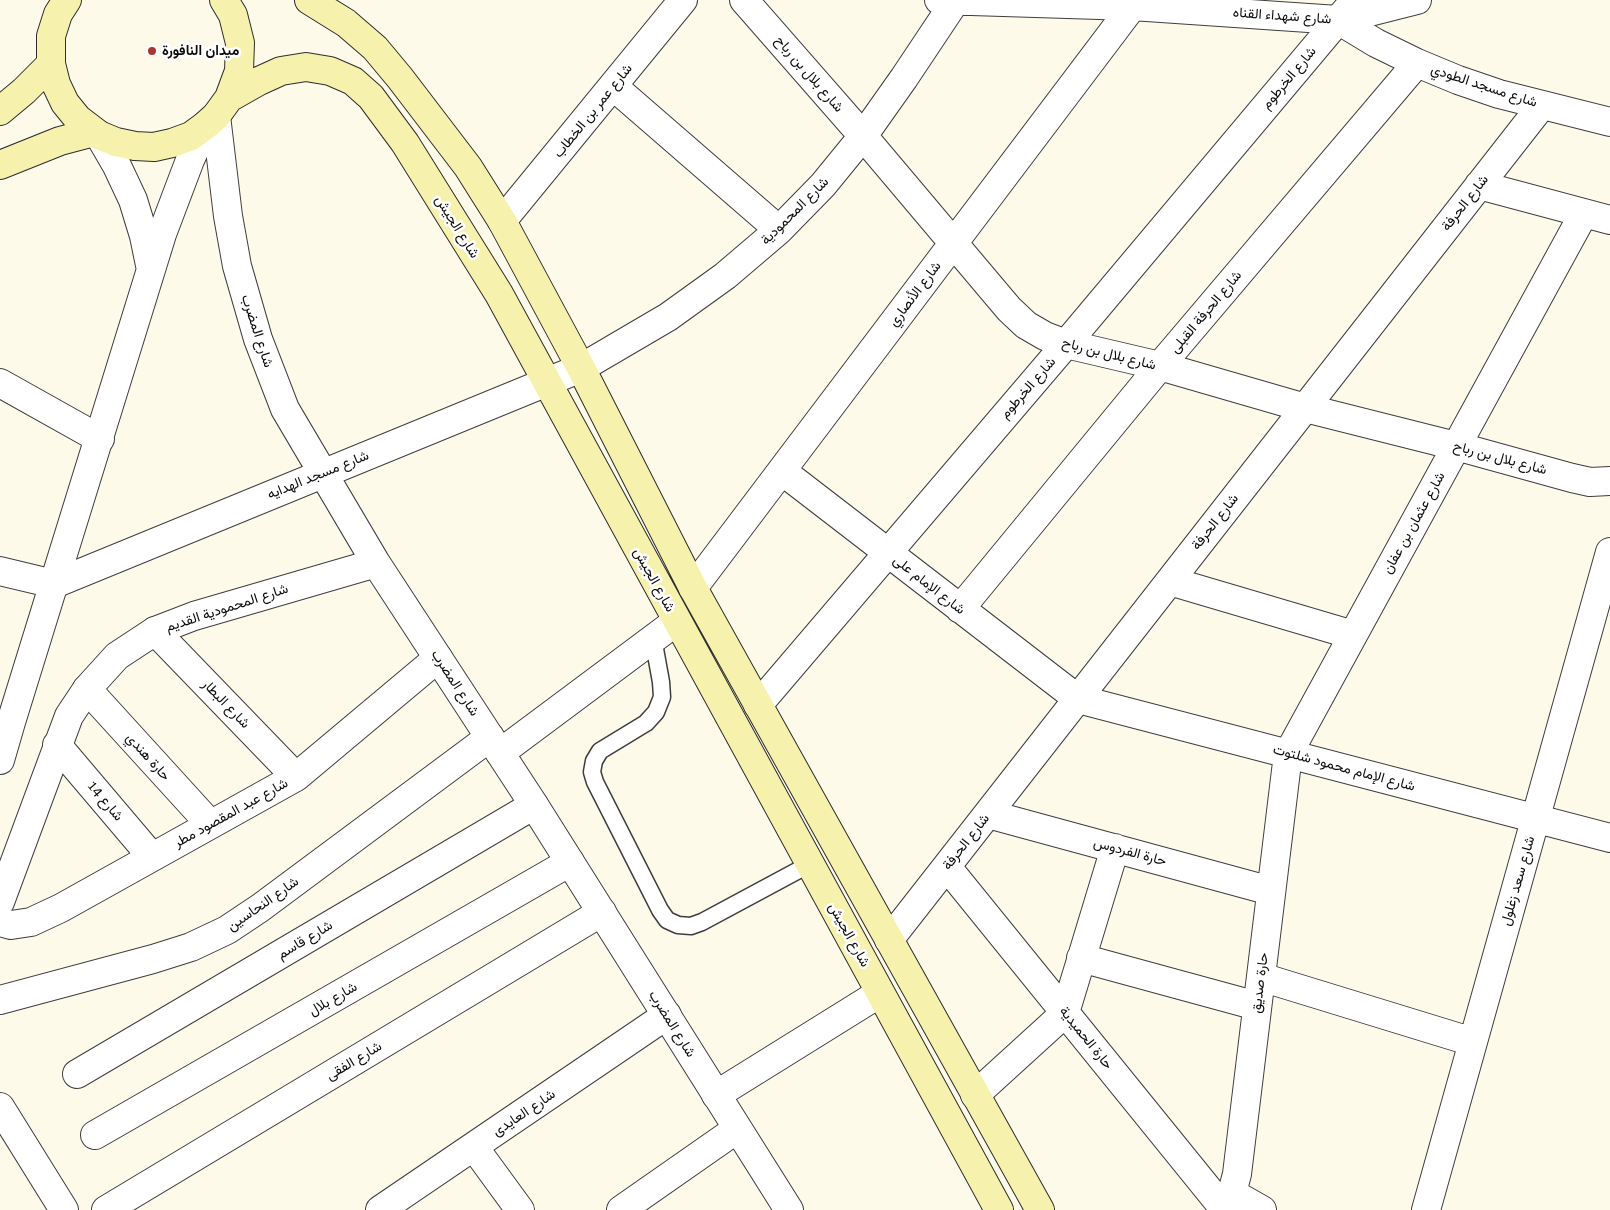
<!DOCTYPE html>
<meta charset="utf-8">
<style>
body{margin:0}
canvas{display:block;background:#fdfaea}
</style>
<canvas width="1610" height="1210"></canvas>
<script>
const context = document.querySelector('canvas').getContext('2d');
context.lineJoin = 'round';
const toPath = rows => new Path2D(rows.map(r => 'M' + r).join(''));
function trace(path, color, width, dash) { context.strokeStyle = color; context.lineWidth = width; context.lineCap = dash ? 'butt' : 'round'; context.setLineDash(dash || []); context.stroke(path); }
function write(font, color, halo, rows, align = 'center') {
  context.font = font + ' "Roboto Serif",Vazirmatn,serif'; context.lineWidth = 5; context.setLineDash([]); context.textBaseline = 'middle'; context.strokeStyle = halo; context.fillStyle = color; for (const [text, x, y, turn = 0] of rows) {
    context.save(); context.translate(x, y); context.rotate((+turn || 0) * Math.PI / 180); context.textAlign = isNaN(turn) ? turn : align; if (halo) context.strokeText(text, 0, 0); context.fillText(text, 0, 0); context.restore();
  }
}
const service = toPath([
 [653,638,661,682,662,697,656,712,646,723,600,751,594,761,592,772,595,782,660,910,667,920,678,925,691,926,702,922,810,864]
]);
const minor = toPath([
 [744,0,863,136,1009,309,1026,325,1045,336,1066,344,1160,366,1305,408,1456,446,1572,478,1590,482,1610,481],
 [939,0,1132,6,1338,20,1417,0],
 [1338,20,1376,43,1417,63,1458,80,1499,94,1610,122],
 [613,86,779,230],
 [1479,185,1610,220],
 [502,221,683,0],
 [0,383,100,439],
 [782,471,1078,699,1610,838],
 [0,571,54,584,581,368,668,317,725,276,779,230,823,185,863,136,904,78,956,0],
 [1170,581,1353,635],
 [693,588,1137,0],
 [960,609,1160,366,1417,63],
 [155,631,296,777],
 [87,689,210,824],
 [758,705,1066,344,1355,0],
 [57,745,152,857],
 [500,753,677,621],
 [988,814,1271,891],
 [947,867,1225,1210],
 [0,922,11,925,31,922,61,908,296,777,438,658],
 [889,940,1542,105],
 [1081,958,1257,1006],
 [1261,977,1473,1042],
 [0,1000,153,959,191,947,227,930,260,908,490,737],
 [77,1074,534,805],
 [716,1095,880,993],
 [975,1095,1065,1013,1115,848],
 [0,1107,64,1210],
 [95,1135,570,862],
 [474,1147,520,1210],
 [1232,1193,1262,1210],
 [106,1210,602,912],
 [380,1210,667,1015],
 [621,1210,737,1129],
 [1225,1210,1232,1193,1237,1174,1288,754,1584,213],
 [1426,1210,1610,552]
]);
const tertiary = toPath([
 [216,116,228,216,237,266,258,339,285,409,376,563,534,805,789,1210],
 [99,135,117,166,133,200,144,236,151,270],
 [0,760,11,722,162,234,190,160,206,125],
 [0,902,69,716,87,689,117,656,155,631,194,616,376,563]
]);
const secondary = toPath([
 [67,0,58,14,51,36,51,64,56,84,65,103,78,119,99,135,116,142,135,146,154,147,172,143,191,136,206,125,216,116,229,98,239,71,240,43,233,15,224,0],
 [309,0,346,23,375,48,400,78,468,167,502,221,581,368,693,588,1040,1210],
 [229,98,259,81,281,71,306,67,330,71,353,81,371,97,405,143,499,294,999,1210],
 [0,111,24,91,51,64],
 [0,165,60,141,94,132]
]);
trace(service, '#3e3e3e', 19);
trace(minor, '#3e3e3e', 30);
trace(tertiary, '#3e3e3e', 30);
trace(secondary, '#2d2d2d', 30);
trace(service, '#fff', 16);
trace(minor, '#fff', 28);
trace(tertiary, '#fff', 28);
trace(secondary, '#f6f1ac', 28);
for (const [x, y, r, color] of [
 [152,51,5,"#a33"]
]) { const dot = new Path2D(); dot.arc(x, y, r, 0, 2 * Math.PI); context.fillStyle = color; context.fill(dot); trace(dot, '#fff', 2); }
write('14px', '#0b0b0b', '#fff', [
 ["شارع شهداء القناه",1282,16,4],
 ["شارع بلال بن رباح",809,74,49],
 ["شارع الخرطوم",1289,78,-50],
 ["شارع مسجد الطودي",1484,86,18],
 ["شارع عمر بن الخطاب",593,111,-51],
 ["شارع الحرفة",1465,203,-52],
 ["شارع المحمودية",795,211,-45],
 ["شارع الجيش",457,227,58],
 ["شارع الأنصاري",915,294,-53],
 ["شارع الحرفة القبلى",1206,312,-50],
 ["شارع المضرب",257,331,72],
 ["شارع بلال بن رباح",1109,354,14],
 ["شارع الخرطوم",1028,388,-49],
 ["شارع بلال بن رباح",1500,458,15],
 ["شارع مسجد الهدايه",318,475,-22],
 ["شارع الحرفة",1215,522,-52],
 ["شارع عثمان بن عفان",1414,523,-61],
 ["شارع الجيش",654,580,61],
 ["شارع الإمام على",929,585,38],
 ["شارع المحمودية القديم",227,608,-18],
 ["شارع المضرب",455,683,57],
 ["شارع البطار",226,704,46],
 ["حارة هندي",148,757,48],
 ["شارع الإمام محمود شلتوت",1344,768,15],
 ["شارع 14",105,801,50],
 ["شارع عبد المقصود مطر",231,813,-29],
 ["شارع الحرفة",966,842,-52],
 ["حارة الفردوس",1130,852,15],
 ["شارع سعد زغلول",1518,881,-74],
 ["شارع النحاسين",263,904,-35],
 ["شارع الجيش",849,935,61],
 ["شارع قاسم",305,940,-31],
 ["حارة صديق",1260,983,-83],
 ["شارع بلال",333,999,-30],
 ["شارع المضرب",672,1024,58],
 ["حارة الحميدية",1086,1038,51],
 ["شارع الفقى",354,1061,-31],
 ["شارع العايدى",524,1113,-34]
]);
write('bold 14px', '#0b0b0b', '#fff', [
 ["ميدان النافورة",162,51]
], 'left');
</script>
